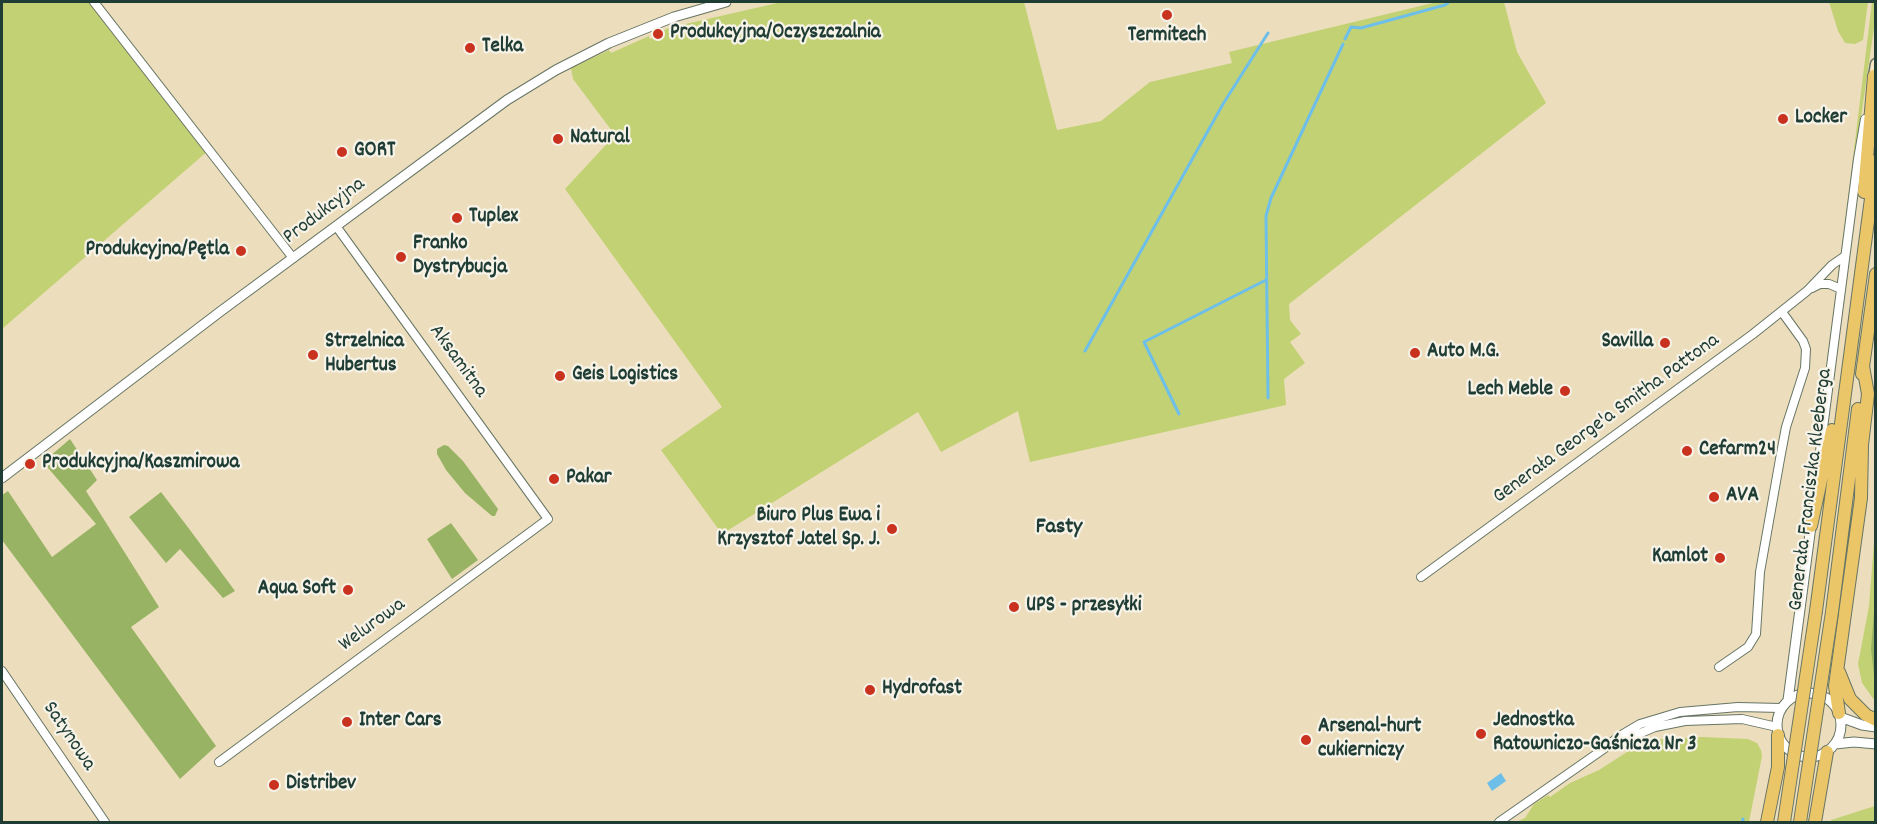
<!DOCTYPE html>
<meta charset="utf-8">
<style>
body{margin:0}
#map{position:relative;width:1877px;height:824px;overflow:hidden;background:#ecdebc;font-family:Dekko,sans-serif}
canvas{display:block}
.frame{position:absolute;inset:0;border:3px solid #1f3d34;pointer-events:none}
</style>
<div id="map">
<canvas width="1877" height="824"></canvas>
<div class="frame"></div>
</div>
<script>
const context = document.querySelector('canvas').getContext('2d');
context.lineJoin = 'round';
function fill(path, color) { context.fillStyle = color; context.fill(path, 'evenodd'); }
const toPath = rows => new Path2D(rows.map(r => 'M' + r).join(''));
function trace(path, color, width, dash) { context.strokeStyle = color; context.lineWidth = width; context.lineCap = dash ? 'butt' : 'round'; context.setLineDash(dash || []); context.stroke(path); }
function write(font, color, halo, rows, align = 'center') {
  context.font = font + ' Dekko,sans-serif'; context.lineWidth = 4.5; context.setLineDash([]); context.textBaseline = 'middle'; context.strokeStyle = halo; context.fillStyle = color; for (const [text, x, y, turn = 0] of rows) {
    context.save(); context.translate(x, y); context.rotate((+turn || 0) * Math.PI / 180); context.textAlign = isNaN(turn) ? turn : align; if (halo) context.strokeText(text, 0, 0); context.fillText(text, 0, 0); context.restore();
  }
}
fill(toPath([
 [2,2,94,2,209,150,2,329],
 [782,2,1024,2,1057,130,1101,121,1150,82,1232,63,1229,52,1437,2,1504,2,1517,52,1546,103,1289,304,1290,320,1301,334,1290,342,1305,363,1284,379,1286,405,1030,462,1018,411,941,452,918,412,722,534,661,450,722,407,565,189,615,135,573,79,571,68,609,50,611,53,649,36,650,39,665,33,664,30,672,27],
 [1829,2,1868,2,1863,40,1855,44,1845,43,1838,31],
 [1872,2,1875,2,1875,21,1842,248],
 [1875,530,1875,701,1862,683,1858,664,1869,606],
 [1702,737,1748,739,1757,743,1761,750,1762,756,1749,822,1516,822,1525,818,1534,804,1548,795,1550,797,1570,783,1599,770,1641,743,1648,740],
 [1875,806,1875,822,1831,822,1831,820]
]), '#c2d173');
fill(toPath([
 [70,439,97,480,86,491,159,607,131,627,216,746,180,779,2,540,2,495,8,491,52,557,96,524,43,462],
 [444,445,448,446,463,461,498,509,495,516,492,516,465,493,446,470,437,454,437,449],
 [161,492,190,530,235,591,223,598,180,549,166,563,129,517],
 [451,523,478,560,452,579,427,539],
 [1875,600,1876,675,1874,675,1871,649]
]), '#99b365');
fill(toPath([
 [1501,773,1506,781,1492,791,1487,783]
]), '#6dbfe9');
trace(toPath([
 [1345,39,1351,27,1361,28,1445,5,1449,2],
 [1085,351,1223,104,1268,33],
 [1268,398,1266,216,1271,198,1343,44],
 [1179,414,1144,342,1266,280],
 [1742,822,1743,819]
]), '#6dbfe9', 3);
const minor = toPath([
 [94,2,293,258],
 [1812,288,1820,284,1829,284,1841,289],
 [1816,482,1858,159,1865,119],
 [1421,577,1753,334,1807,291,1832,265,1845,256],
 [1719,667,1748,647,1756,634,1760,572,1780,459,1786,427,1805,368,1806,349,1803,341,1782,312],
 [2,671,105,822],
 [1615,744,1655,727,1685,721,1742,719,1777,727],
 [219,762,548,519,336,226],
 [1499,822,1605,748,1618,737,1640,724,1680,712,1738,707,1781,708]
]);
const tertiary = toPath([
 [2,478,221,311,507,100,556,70,609,43,674,17,726,2],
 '1777 725a32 32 0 1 1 64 0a32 32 0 1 1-64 0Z',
 [1788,700,1811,526],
 [1840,717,1862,725,1876,727],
 [1835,744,1854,742,1876,744]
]);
const secondary = toPath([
 [1874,76,1876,64]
]);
const trunk = toPath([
 [1864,192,1874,76],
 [1862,374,1876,274],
 [1811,526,1832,430],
 [1816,611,1876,161],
 [1832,612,1858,409],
 [1839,672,1850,699,1866,715,1876,720],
 [1839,713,1835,686,1861,498,1862,445,1868,394,1863,366],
 [1767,822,1778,767,1778,735],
 [1815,822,1827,752]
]);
trace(minor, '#677564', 10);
trace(tertiary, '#677564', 11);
trace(secondary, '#677564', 13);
trace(trunk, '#677564', 14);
trace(minor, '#fff', 8);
trace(tertiary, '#fff', 9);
trace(secondary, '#f7e8c3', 10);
trace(trunk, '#ebc669', 12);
const trunkBridge = toPath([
 [1784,822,1816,611],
 [1800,822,1832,612]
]);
trace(trunkBridge, '#677564', 14, []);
trace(trunkBridge, '#ebc669', 12);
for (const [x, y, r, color] of [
 [1167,15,6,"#c8321e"],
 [658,34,6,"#c8321e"],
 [470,48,6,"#c8321e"],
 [1783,119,6,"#c8321e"],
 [558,139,6,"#c8321e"],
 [342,152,6,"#c8321e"],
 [457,218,6,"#c8321e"],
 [241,251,6,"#c8321e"],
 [401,257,6,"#c8321e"],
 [1665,343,6,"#c8321e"],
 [1415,353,6,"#c8321e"],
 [313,355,6,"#c8321e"],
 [560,376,6,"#c8321e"],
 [1565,391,6,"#c8321e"],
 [1687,451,6,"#c8321e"],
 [30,464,6,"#c8321e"],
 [554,479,6,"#c8321e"],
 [1714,497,6,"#c8321e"],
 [892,529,6,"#c8321e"],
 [1720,558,6,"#c8321e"],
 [348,590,6,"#c8321e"],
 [1014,607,6,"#c8321e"],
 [870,690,6,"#c8321e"],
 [347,722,6,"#c8321e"],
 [1481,734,6,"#c8321e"],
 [1306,740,6,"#c8321e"],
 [274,785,6,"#c8321e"]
]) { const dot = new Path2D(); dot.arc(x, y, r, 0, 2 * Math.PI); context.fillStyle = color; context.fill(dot); trace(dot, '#f7f3e8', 2); }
write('bold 21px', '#1f3d34', '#f7f3e8', [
 ["Produkcyjna/Oczyszczalnia",670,34],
 ["Termitech",1167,37,"center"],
 ["Telka",482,48],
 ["Locker",1795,119],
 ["Natural",570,139],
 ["GORT",354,152],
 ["Tuplex",469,218],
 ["Franko",413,245],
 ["Dystrybucja",413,269],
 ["Produkcyjna/Pętla",229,251,"right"],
 ["Strzelnica",325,343],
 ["Hubertus",325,367],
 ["Savilla",1653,343,"right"],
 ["Auto M.G.",1427,353],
 ["Geis Logistics",572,376],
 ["Lech Meble",1553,391,"right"],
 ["Cefarm24",1699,451],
 ["Produkcyjna/Kaszmirowa",42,464],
 ["Pakar",566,479],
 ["AVA",1726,497],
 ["Biuro Plus Ewa i",880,517,"right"],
 ["Krzysztof Jatel Sp. J.",880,541,"right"],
 ["Kamlot",1708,558,"right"],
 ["Aqua Soft",336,590,"right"],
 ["UPS - przesyłki",1026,607],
 ["Hydrofast",882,690],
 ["Inter Cars",359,722],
 ["Jednostka",1493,722],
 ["Ratowniczo-Gaśnicza Nr 3",1493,746],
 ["Arsenal-hurt",1318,728],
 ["cukierniczy",1318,752],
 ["Distribev",286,785]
], 'left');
write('21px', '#1f3d34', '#f7f3e8', [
 ["Produkcyjna",325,212,-37],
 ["Aksamitna",457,362,54],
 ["Generała George'a Smitha Pattona",1607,420,-36],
 ["Generała Franciszka Kleeberga",1812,490,-83],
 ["Welurowa",373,626,-36],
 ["Satynowa",68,737,56]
]);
write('bold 22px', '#1f3d34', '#f7f3e8', [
 ["Fasty",1059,529]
]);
</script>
